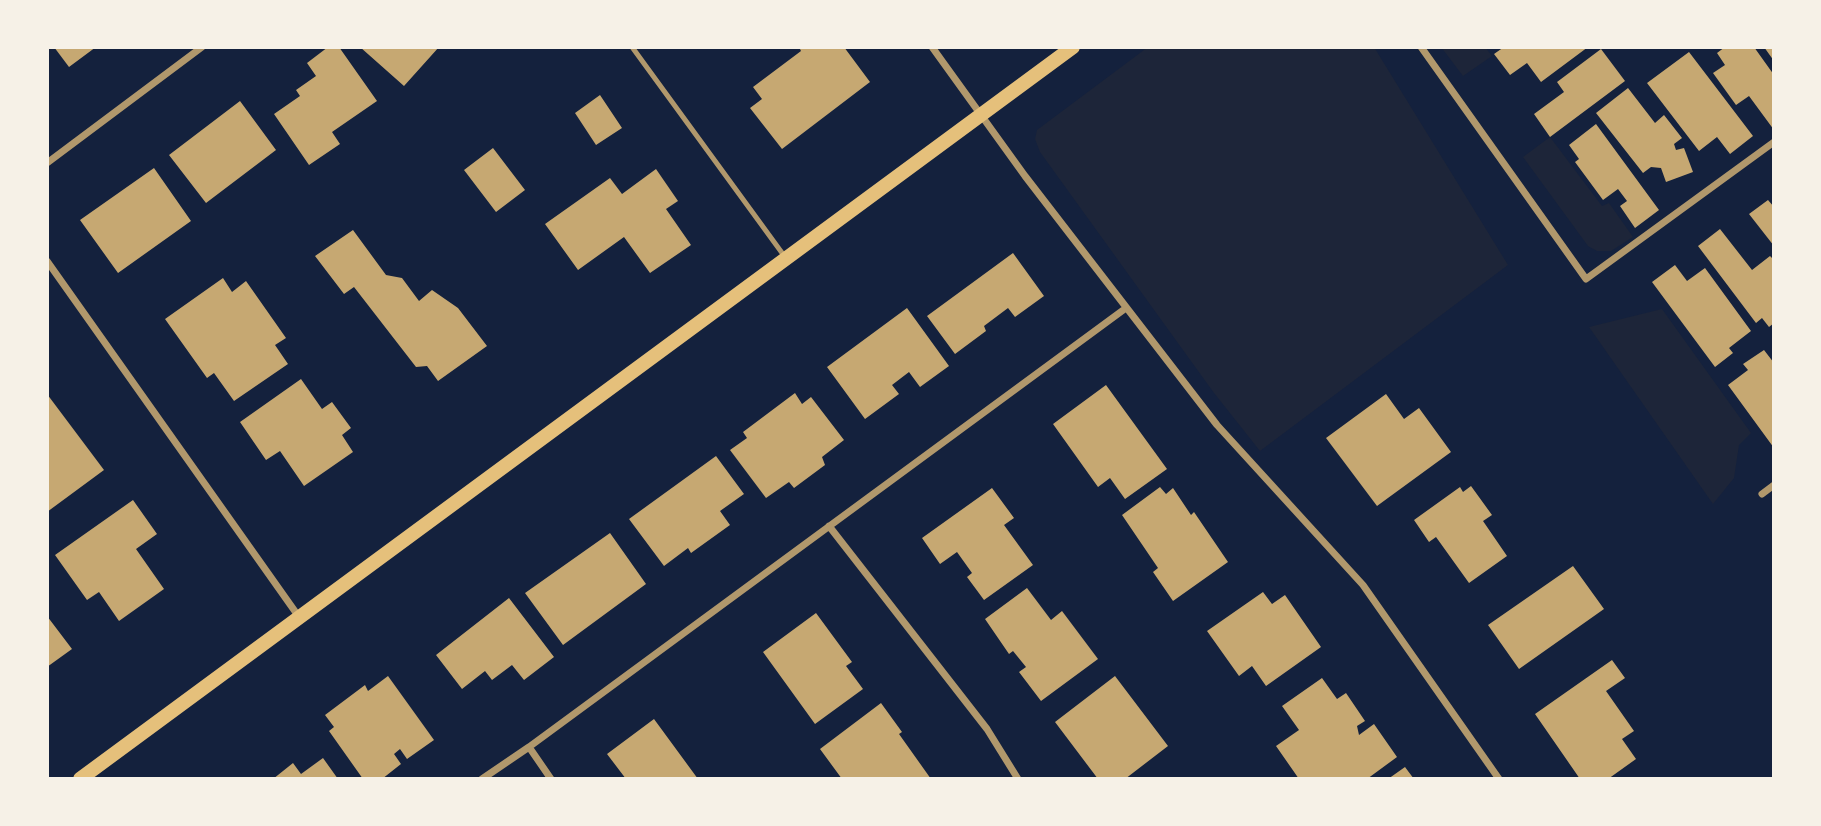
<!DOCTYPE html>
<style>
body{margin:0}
#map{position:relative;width:1821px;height:826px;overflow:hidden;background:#14213d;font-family:"Source Sans 3",sans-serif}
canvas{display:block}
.frame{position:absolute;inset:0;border:49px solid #f6f1e7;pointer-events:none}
</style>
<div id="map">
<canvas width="1821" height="826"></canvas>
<div class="frame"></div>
</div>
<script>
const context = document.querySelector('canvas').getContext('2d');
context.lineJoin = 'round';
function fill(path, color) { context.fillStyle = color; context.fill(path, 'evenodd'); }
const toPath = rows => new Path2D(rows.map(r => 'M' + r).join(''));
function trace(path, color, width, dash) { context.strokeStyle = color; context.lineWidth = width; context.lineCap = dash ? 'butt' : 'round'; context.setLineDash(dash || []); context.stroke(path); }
fill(toPath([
 [1148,47,1374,47,1508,265,1260,451,1214,393,1040,152,1035,139,1037,130],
 [1441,47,1485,47,1492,56,1463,76],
 [1550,137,1602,206,1609,203,1633,237,1611,251,1597,251,1588,246,1523,157],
 [1662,309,1751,433,1739,445,1734,478,1713,504,1589,327]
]), '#1d2539');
fill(toPath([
 [54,47,96,47,69,67],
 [328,47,339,47,377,101,332,132,340,144,309,165,274,114,300,96,296,90,316,76,307,63],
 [360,47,439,47,404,86],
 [799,47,844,47,870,82,782,149,750,108,762,99,753,87,801,51],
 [1504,47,1588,47,1541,82,1527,63,1510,75,1494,54],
 [1725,47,1754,47,1774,75,1774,130,1749,96,1736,105,1713,73,1725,65,1717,53],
 [1764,47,1774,47,1774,61],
 [1601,49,1625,81,1550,137,1534,114,1564,92,1557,82],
 [1689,52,1753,136,1730,154,1717,137,1699,151,1647,83],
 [1628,88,1655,123,1664,115,1682,138,1674,144,1676,150,1684,148,1693,172,1666,182,1661,168,1651,167,1643,173,1596,113],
 [600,95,622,128,596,145,575,113],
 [240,101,276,150,206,203,169,155],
 [1596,124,1659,210,1635,228,1620,206,1627,201,1618,189,1603,200,1575,162,1579,159,1569,145],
 [493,148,525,190,496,212,464,170],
 [154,168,191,221,118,273,80,220],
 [656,169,678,201,666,209,691,245,650,273,624,237,578,270,545,224,610,178,622,194],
 [1768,200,1774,207,1774,246,1749,214],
 [1720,229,1752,270,1770,256,1774,260,1774,323,1769,327,1762,318,1756,323,1698,246],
 [353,230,386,275,402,278,419,301,432,290,458,308,487,346,438,381,427,366,416,367,354,287,344,294,315,256],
 [1013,253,1044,296,1015,317,1008,308,984,326,986,331,955,354,927,316],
 [1675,265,1687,281,1705,268,1751,331,1729,348,1733,353,1715,367,1652,282],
 [223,278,232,292,246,281,286,338,275,345,288,364,234,401,214,373,207,378,165,319],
 [907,308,949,366,920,387,909,372,892,385,899,394,865,419,827,367],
 [1764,350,1774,363,1774,448,1728,385,1748,370,1743,364],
 [301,379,322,409,332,402,351,428,342,435,353,452,304,486,280,451,266,460,240,422],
 [1106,385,1167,469,1125,499,1110,478,1098,487,1053,424],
 [795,393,802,404,811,397,844,440,822,457,825,465,794,488,789,482,766,498,730,450,747,438,743,432],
 [47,394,104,470,47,512],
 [1386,394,1404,419,1419,408,1451,452,1377,506,1326,438],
 [716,456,744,494,720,511,730,525,691,553,688,548,664,566,629,519],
 [1471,486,1492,515,1483,521,1507,556,1469,583,1436,537,1429,542,1414,520,1460,487,1463,492],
 [1160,487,1166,494,1173,488,1191,515,1194,512,1228,562,1173,601,1153,572,1158,568,1122,515],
 [992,488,1014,518,1004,525,1033,565,984,600,967,577,972,573,957,552,940,564,922,538],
 [133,500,157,534,136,549,164,589,119,621,99,592,87,600,55,555],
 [610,533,646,584,563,645,525,593],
 [1573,566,1604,609,1519,669,1488,625],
 [1027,588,1051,620,1062,611,1098,659,1041,701,1019,672,1026,667,1013,651,1009,654,985,619],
 [1263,592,1272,604,1285,595,1321,647,1266,686,1252,666,1239,676,1207,631],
 [509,598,554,657,524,680,512,665,492,680,485,671,462,689,436,655],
 [816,613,852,662,846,666,863,689,815,724,763,652],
 [47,616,72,649,47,667],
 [1612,660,1625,678,1606,691,1634,731,1622,739,1636,759,1608,779,1580,779,1535,714],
 [388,676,434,740,407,759,400,749,394,754,401,764,382,779,363,779,329,731,334,727,325,715,365,685,368,691],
 [1115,676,1168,746,1125,779,1098,779,1055,722],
 [1322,678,1337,699,1346,693,1365,721,1357,726,1359,735,1374,724,1397,757,1367,779,1299,779,1276,746,1299,730,1282,706],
 [881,703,902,732,899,734,931,779,842,779,820,749],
 [654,719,698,779,626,779,607,754],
 [323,758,338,779,273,779,293,763,301,774],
 [1405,767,1414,779,1388,779]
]), '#c6a872');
trace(toPath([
 [632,47,785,257]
]), '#b1986c', 5);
trace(toPath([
 [932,47,1025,176,1217,425,1363,585,1499,779],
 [1421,47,1586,279,1774,142],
 [47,163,202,47],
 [47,261,299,617],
 [1762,494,1774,485],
 [829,526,987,729,1018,779],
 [529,747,551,779],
 [482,779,529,747,1126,308]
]), '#b1986c', 7);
trace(toPath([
 [80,779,1073,47]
]), '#e5c07b', 14);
</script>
